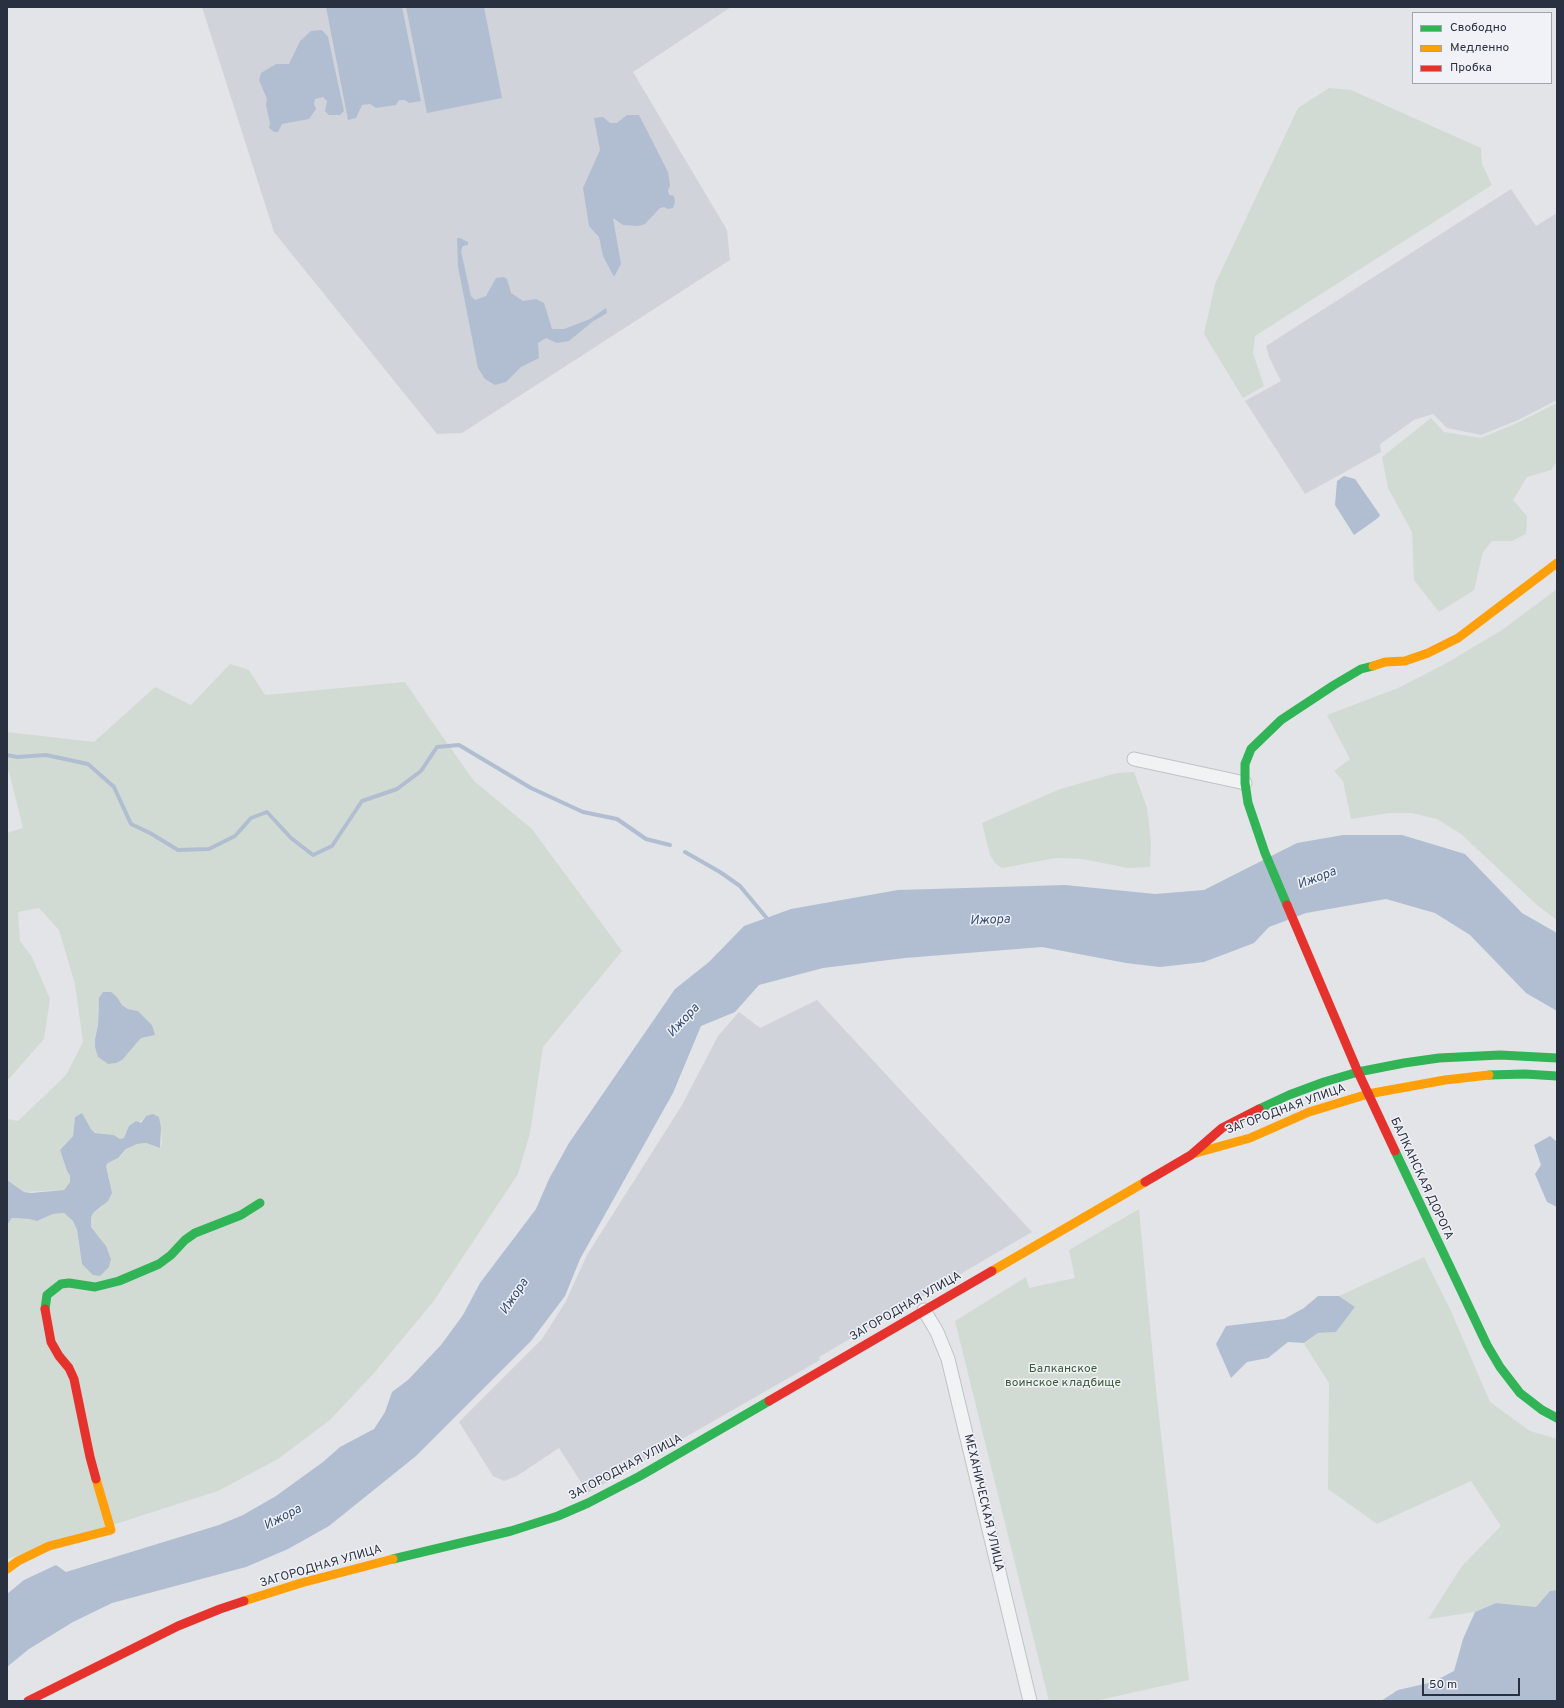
<!DOCTYPE html>
<meta charset="utf-8">
<style>
body{margin:0}
#map{position:relative;width:1564px;height:1708px;overflow:hidden;background:#e2e4e7;font-family:Overpass,sans-serif}
canvas{display:block}
.frame{position:absolute;inset:0;border:8px solid #293040;pointer-events:none}
.legend{position:absolute;left:1412px;top:12px;width:140px;height:72px;box-sizing:border-box;background:#f0f2f7;border:1px solid #a0a4ae;margin:0;padding:5px 7px;list-style:none;font-size:12px;color:#293040}
.legend li{display:flex;align-items:center;gap:8px;height:20px}
.legend b{width:20px;border:1px solid #a0a4ae}
.scale{position:absolute;left:1422px;top:1678px;width:98px;height:18px;box-sizing:border-box;border:2px solid #293040;border-top:0;padding-left:5px;font-size:12px;line-height:14px;white-space:nowrap;color:#293040;-webkit-text-stroke:3px #f0f2f7;paint-order:stroke}
</style>
<div id="map">
<canvas width="1564" height="1708"></canvas>
<div class="frame"></div>
<ul class="legend">
<li><b style="height:5px;background:#30b455"></b>Свободно</li>
<li><b style="height:5px;background:#ff9f0a"></b>Медленно</li>
<li><b style="height:5px;background:#e5322d"></b>Пробка</li>
</ul>
<div class="scale">50 m</div>
</div>
<script>
const context = document.querySelector('canvas').getContext('2d');
context.lineJoin = 'round';
function fill(path, color) { context.fillStyle = color; context.fill(path, 'evenodd'); }
const toPath = rows => new Path2D(rows.map(r => 'M' + r).join(''));
function trace(path, color, width, dash) { context.strokeStyle = color; context.lineWidth = width; context.lineCap = dash ? 'butt' : 'round'; context.setLineDash(dash || []); context.stroke(path); }
function write(font, color, halo, rows, align = 'center') {
  context.font = font + ' Overpass,sans-serif'; context.lineWidth = 3; context.setLineDash([]); context.textBaseline = 'middle'; context.strokeStyle = halo; context.fillStyle = color; for (const [text, x, y, turn = 0] of rows) {
    context.save(); context.translate(x, y); context.rotate((+turn || 0) * Math.PI / 180); context.textAlign = isNaN(turn) ? turn : align; if (halo) context.strokeText(text, 0, 0); context.fillText(text, 0, 0); context.restore();
  }
}
fill(toPath([
 [202,7,731,7,633,72,727,230,730,260,462,433,437,434,274,232],
 [1511,189,1536,226,1557,213,1557,400,1518,420,1481,435,1447,428,1433,414,1414,420,1380,444,1381,452,1305,494,1245,401,1281,381,1269,357,1266,346],
 [817,1000,1032,1232,819,1357,820,1360,588,1493,559,1448,517,1476,504,1481,493,1476,459,1422,542,1339,566,1301,587,1255,682,1105,718,1036,739,1012,760,1028]
]), '#d0d3da');
fill(toPath([
 [1329,88,1351,90,1481,148,1482,164,1492,185,1255,336,1253,353,1264,386,1243,398,1204,334,1215,284,1298,108],
 [1557,403,1557,461,1551,470,1527,477,1513,500,1527,516,1526,534,1512,541,1492,541,1483,552,1474,590,1439,612,1414,580,1412,532,1388,488,1382,457,1431,418,1444,432,1481,438,1517,423],
 [1557,589,1557,920,1537,905,1461,834,1437,819,1412,813,1389,813,1351,819,1343,781,1334,771,1350,759,1327,715,1398,688,1445,664,1502,630],
 [230,664,249,670,265,695,405,682,435,726,474,781,532,829,622,951,543,1047,530,1133,518,1174,433,1302,374,1373,330,1420,278,1459,218,1491,7,1559,7,1225,11,1218,29,1219,37,1221,53,1214,64,1213,73,1221,77,1230,80,1253,100,1238,94,1232,91,1227,91,1218,93,1213,102,1207,110,1184,106,1166,108,1163,118,1158,130,1146,137,1144,146,1143,160,1148,162,1143,161,1128,146,1116,124,1138,120,1139,114,1135,96,1133,91,1129,82,1114,75,1117,73,1136,60,1150,67,1171,70,1176,70,1182,64,1190,24,1192,7,1180,7,1119,18,1121,66,1075,83,1042,75,984,59,930,39,908,18,912,20,941,32,957,50,999,44,1039,7,1081,7,833,23,828,9,772,7,771,7,732,94,742,155,687,191,705],
 [117,997,122,1005,128,1009,138,1011,152,1025,148,1037,95,1039,98,1025,98,1008],
 [1134,772,1147,808,1151,842,1150,867,1128,868,1083,859,1056,858,1002,868,996,864,990,855,982,823,1060,789,1117,773],
 [1139,1209,1156,1390,1189,1680,1095,1701,1049,1701,955,1321,1026,1277,1029,1288,1075,1278,1069,1250],
 [1424,1257,1450,1309,1490,1402,1530,1431,1557,1439,1557,1590,1550,1591,1536,1607,1496,1603,1475,1612,1428,1619,1462,1566,1501,1526,1471,1481,1377,1524,1328,1489,1329,1383,1304,1344,1318,1333,1336,1332,1355,1307,1339,1296]
]), '#d2dbd3');
fill(toPath([
 [326,7,402,7,421,101,409,103,405,100,399,100,396,105,376,108,370,104,362,105,356,118,348,120],
 [406,7,484,7,502,98,427,113],
 [322,30,328,37,344,111,340,115,329,115,325,111,327,101,323,97,315,99,314,104,316,109,309,119,282,124,278,132,274,132,269,128,270,123,266,105,267,99,259,80,261,73,276,64,289,64,300,41,311,31],
 [627,115,639,115,668,172,670,185,668,191,669,195,674,196,675,202,673,208,668,209,664,207,660,208,645,224,638,226,623,225,613,218,621,264,614,277,603,256,599,237,589,226,583,188,600,150,594,118,603,117,610,123,617,123],
 [457,238,460,238,468,242,468,245,463,246,461,251,471,296,475,300,486,296,496,278,504,277,507,279,511,293,523,301,536,299,544,303,552,329,564,329,590,319,606,308,607,313,592,322,569,341,557,343,546,338,538,343,539,358,521,367,506,382,495,385,485,379,478,368,458,267],
 [1344,476,1355,479,1380,515,1378,518,1354,535,1335,505,1337,481],
 [1343,835,1402,835,1465,854,1522,913,1557,933,1557,1011,1526,993,1470,935,1435,913,1386,899,1306,913,1269,927,1254,943,1204,962,1160,967,1126,963,1042,947,905,958,823,968,759,985,735,1012,701,1026,673,1093,580,1259,565,1296,531,1341,416,1456,329,1526,288,1549,246,1567,112,1603,73,1622,29,1649,7,1667,7,1594,24,1580,56,1565,66,1572,219,1525,243,1515,276,1496,323,1462,340,1447,374,1429,385,1412,392,1392,408,1380,441,1345,463,1315,480,1283,536,1209,549,1179,569,1143,675,989,709,962,744,926,791,909,898,890,1065,885,1155,894,1204,890,1297,843],
 [103,992,111,992,117,997,122,1005,128,1009,138,1011,152,1025,155,1035,141,1038,122,1060,116,1063,108,1064,104,1061,98,1057,95,1047,95,1039,98,1025,99,998],
 [82,1113,91,1129,95,1133,114,1135,120,1139,124,1138,129,1126,136,1121,141,1123,146,1116,153,1114,159,1117,161,1128,160,1148,146,1143,137,1144,126,1149,118,1158,108,1163,106,1166,112,1193,108,1201,93,1213,91,1218,91,1227,106,1246,111,1259,109,1267,100,1276,93,1275,82,1264,77,1230,73,1221,64,1213,53,1214,37,1221,29,1219,12,1218,7,1225,7,1180,24,1192,31,1193,64,1190,70,1182,70,1176,67,1171,60,1150,73,1136,75,1117],
 [1550,1136,1557,1142,1557,1207,1547,1202,1535,1174,1541,1165,1534,1145],
 [1318,1296,1339,1296,1355,1307,1336,1332,1318,1333,1304,1343,1288,1342,1268,1358,1247,1362,1231,1378,1216,1344,1226,1326,1284,1319,1304,1308],
 [1557,1590,1557,1700,1381,1701,1398,1690,1433,1682,1454,1671,1463,1639,1475,1612,1496,1603,1536,1607,1550,1591]
]), '#b1bed2');
trace(toPath([
 [7,755,17,757,46,755,88,764,114,787,131,824,150,833,178,850,209,849,235,836,251,818,267,812,291,838,313,855,332,846,362,801,397,789,421,771,437,747,459,745,531,788,583,812,617,819,646,839,670,845],
 [685,852,720,872,740,886,770,922]
]), '#b1bed2', 4);
const street = toPath([
 [1134,759,1245,783],
 [924,1310,937,1332,948,1359,1030,1701]
]);
trace(street, '#c0c2c5', 15);
trace(street, '#f1f2f4', 13);
trace(toPath([
 [1287,905,1265,853,1248,803,1245,783,1245,764,1251,749,1281,720,1334,685,1361,669,1373,666],
 [1489,1075,1525,1074,1557,1076],
 [1259,1109,1289,1095,1324,1082,1358,1072,1404,1063,1439,1058,1500,1055,1557,1058],
 [1395,1151,1487,1345,1500,1367,1520,1393,1542,1410,1557,1418],
 [45,1309,47,1295,61,1284,69,1283,95,1287,119,1281,159,1264,171,1255,185,1240,195,1233,241,1215,260,1203],
 [393,1559,511,1531,558,1516,588,1503,640,1476,769,1401]
]), '#30b455', 9);
trace(toPath([
 [1373,666,1385,662,1405,661,1428,653,1458,638,1557,563],
 [1196,1153,1250,1138,1309,1112,1368,1094,1445,1080,1489,1075],
 [992,1271,1145,1182],
 [7,1569,18,1561,49,1546,111,1530,96,1479],
 [244,1601,301,1583,393,1559]
]), '#ff9f0a', 9);
trace(toPath([
 [1287,905,1358,1072,1395,1151],
 [1145,1182,1191,1155,1222,1128,1259,1109],
 [45,1309,51,1342,59,1356,69,1368,74,1379,90,1457,96,1479],
 [769,1401,992,1271],
 [28,1701,178,1626,220,1609,244,1601]
]), '#e5322d', 9);
write('12px', '#293040', '#f0f2f7', [
 ["ЗАГОРОДНАЯ УЛИЦА",1286,1110,-20],
 ["БАЛКАНСКАЯ ДОРОГА",1421,1179,65],
 ["ЗАГОРОДНАЯ УЛИЦА",906,1307,-30],
 ["ЗАГОРОДНАЯ УЛИЦА",626,1468,-28],
 ["МЕХАНИЧЕСКАЯ УЛИЦА",983,1503,77],
 ["ЗАГОРОДНАЯ УЛИЦА",321,1567,-16]
]);
write('12px', '#3b5c36', '#f0f2f7', [
 ["Балканское",1063,1370],
 ["воинское кладбище",1063,1384]
]);
write('italic 13px', '#344c74', '#f0f2f7', [
 ["Ижора",1317,879,-21],
 ["Ижора",990,921,-2],
 ["Ижора",684,1021,-47],
 ["Ижора",515,1297,-56],
 ["Ижора",283,1518,-27]
]);
</script>
